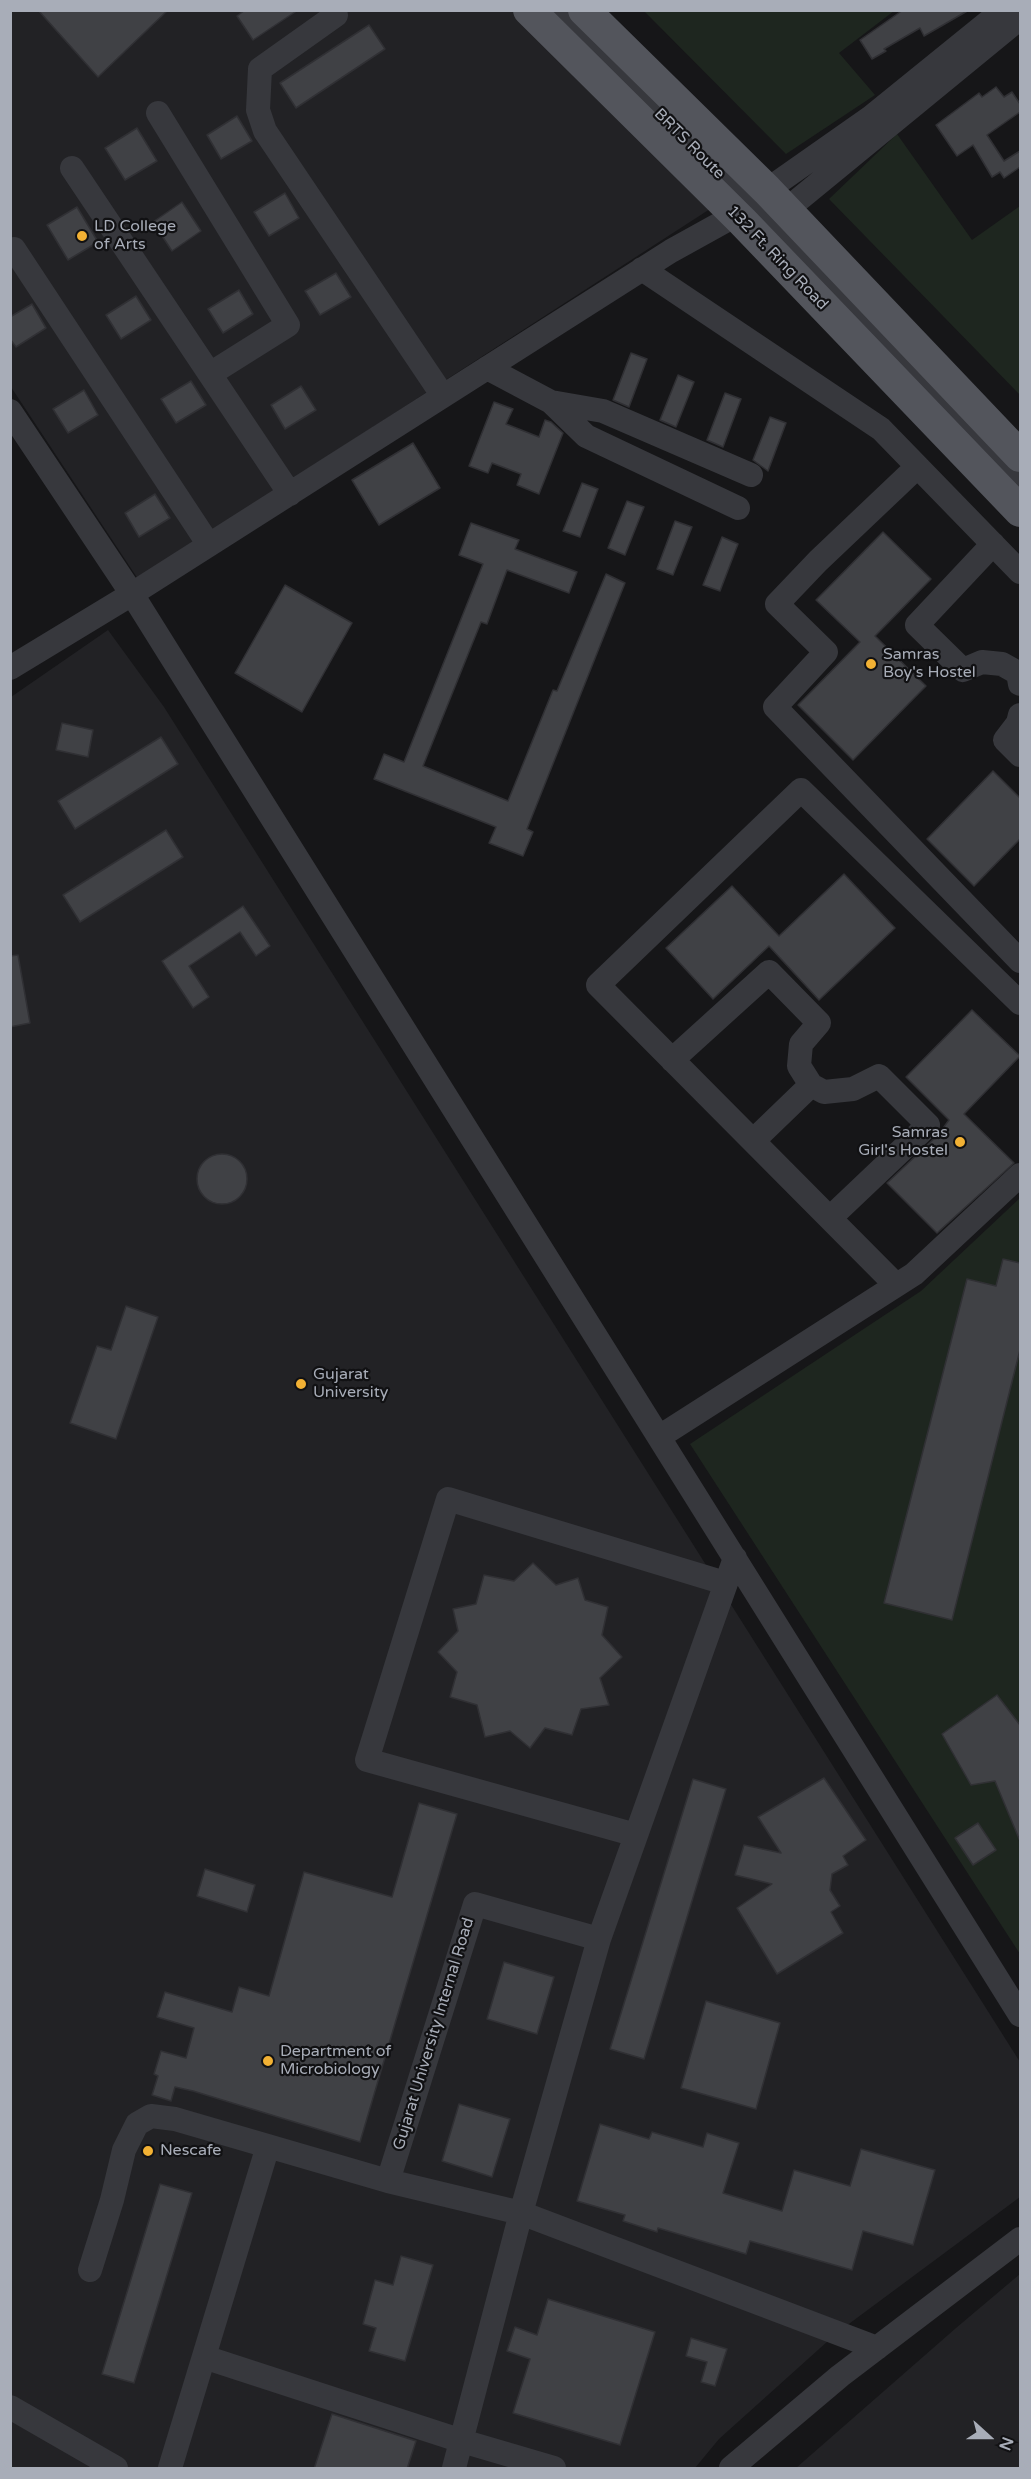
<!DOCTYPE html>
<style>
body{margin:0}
#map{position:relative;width:1031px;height:2479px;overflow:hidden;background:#161618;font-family:"Varela Round",sans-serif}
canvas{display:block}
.frame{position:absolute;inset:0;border:12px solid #a8adb8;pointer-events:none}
.north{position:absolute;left:959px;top:2407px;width:60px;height:60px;-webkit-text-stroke:4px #111113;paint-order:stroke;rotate:111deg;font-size:16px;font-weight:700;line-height:24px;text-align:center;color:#a8adb8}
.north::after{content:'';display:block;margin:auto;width:21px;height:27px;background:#a8adb8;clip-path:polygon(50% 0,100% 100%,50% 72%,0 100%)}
</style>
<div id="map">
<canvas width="1031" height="2479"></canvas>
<div class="frame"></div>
<div class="north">N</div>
</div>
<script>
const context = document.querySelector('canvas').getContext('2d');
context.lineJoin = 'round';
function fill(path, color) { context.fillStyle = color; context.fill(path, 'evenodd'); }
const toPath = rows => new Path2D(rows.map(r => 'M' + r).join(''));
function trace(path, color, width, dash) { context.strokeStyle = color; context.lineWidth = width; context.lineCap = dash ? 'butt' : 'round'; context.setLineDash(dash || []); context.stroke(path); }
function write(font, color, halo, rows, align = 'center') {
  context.font = font + ' "Varela Round",sans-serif'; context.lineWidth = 4.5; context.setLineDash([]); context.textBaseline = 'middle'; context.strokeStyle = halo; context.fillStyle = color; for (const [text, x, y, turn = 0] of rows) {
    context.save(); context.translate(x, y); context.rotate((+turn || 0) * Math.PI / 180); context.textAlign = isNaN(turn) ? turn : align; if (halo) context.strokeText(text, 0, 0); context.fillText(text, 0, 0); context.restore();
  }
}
fill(toPath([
 [10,11,519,11,710,209,138,579,11,387],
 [108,630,164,707,1020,2062,1020,2197,838,2332,719,2439,695,2468,11,2468,11,697],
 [1020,2274,1020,2468,796,2468,956,2328]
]), '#222225');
fill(toPath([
 [644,11,894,11,839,53,875,95,786,154],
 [897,134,972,240,1020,206,1020,395,829,199],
 [1020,1198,1020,1954,690,1444,921,1291]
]), '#1e261f');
const building = toPath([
 [38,10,168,10,98,77,38,10],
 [245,10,298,10,253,40,237,16,245,10],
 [903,10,969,10,924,36,920,28,884,49,886,51,872,59,860,40,903,10],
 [369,25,385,49,296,108,280,83,369,25],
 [996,87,1004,97,1012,92,1020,104,1020,112,987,135,1004,161,1020,151,1020,167,1004,178,1000,172,992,177,973,145,957,156,936,125,979,93,982,97,996,87],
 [237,116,252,141,221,159,207,135,237,116],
 [137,128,157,161,125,180,105,148,137,128],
 [285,193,299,218,269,236,254,212,285,193],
 [182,202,201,231,172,251,153,222,182,202],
 [77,207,98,242,68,260,47,225,77,207],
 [336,273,351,297,320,315,305,291,336,273],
 [239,290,253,314,223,333,208,309,239,290],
 [136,296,151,320,121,339,106,315,136,296],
 [32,304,46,328,16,347,10,339,10,317,32,304],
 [631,353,647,359,629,407,613,400,631,353],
 [678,375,694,382,676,427,660,420,678,375],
 [191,381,206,405,176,423,161,399,191,381],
 [301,386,316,410,285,429,271,405,301,386],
 [84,390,98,415,68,433,53,409,84,390],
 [725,393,741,399,723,447,707,440,725,393],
 [494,402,513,409,506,424,539,437,545,420,551,422,563,433,539,494,517,485,521,474,492,463,488,473,469,466,494,402],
 [770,417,786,423,768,471,753,460,770,417],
 [413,443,440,488,379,525,352,480,413,443],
 [582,483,598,489,580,537,563,531,582,483],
 [155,494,170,518,139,537,125,513,155,494],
 [627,501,644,507,625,555,608,548,627,501],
 [675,521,692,527,673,575,657,569,675,521],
 [471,523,519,540,515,549,577,572,569,593,507,570,487,624,481,622,423,766,508,801,553,690,557,691,606,574,625,583,527,829,533,832,523,856,489,843,496,827,374,779,384,754,404,762,483,564,459,555,471,523],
 [883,532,931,579,875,636,926,686,853,760,798,705,860,642,816,600,883,532],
 [722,537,738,544,720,591,703,585,722,537],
 [285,585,352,623,302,712,235,673,285,585],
 [62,723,93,730,88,757,56,750,62,723],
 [161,737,178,764,75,829,58,801,161,737],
 [993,771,1020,798,1020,839,974,886,927,839,993,771],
 [166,830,183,857,80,922,63,895,166,830],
 [844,874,895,928,819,1000,769,946,713,999,666,948,732,886,779,936,844,874],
 [243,906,270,946,256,956,240,932,189,966,209,997,193,1008,162,961,243,906],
 [18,955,30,1023,10,1027,10,956,18,955],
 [972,1010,1020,1056,964,1114,1014,1163,937,1233,887,1183,938,1135,949,1120,906,1077,972,1010],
 '197 1179a25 25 0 1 1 50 0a25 25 0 1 1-50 0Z',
 [1003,1259,1020,1263,1020,1350,952,1620,884,1603,967,1279,996,1286,1003,1259],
 [126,1306,158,1317,116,1439,70,1423,97,1346,111,1350,126,1306],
 [533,1563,556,1585,578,1578,585,1600,608,1607,602,1635,622,1657,600,1678,609,1705,581,1709,572,1735,545,1728,530,1748,510,1731,485,1737,477,1705,450,1697,457,1672,438,1652,458,1631,453,1609,476,1604,484,1575,514,1581,533,1563],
 [997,1695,1020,1725,1020,1841,995,1781,971,1785,942,1734,997,1695],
 [824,1778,866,1840,843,1856,848,1865,832,1874,830,1890,840,1906,831,1912,843,1933,777,1974,737,1908,772,1884,735,1875,744,1845,781,1853,758,1817,824,1778],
 [693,1779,726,1789,644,2059,610,2049,693,1779],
 [419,1803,457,1814,360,2142,193,2091,175,2087,171,2101,152,2095,158,2076,154,2074,161,2051,186,2058,194,2028,157,2017,165,1992,232,2012,239,1987,269,1996,304,1872,392,1897,419,1803],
 [978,1823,996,1850,973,1865,955,1838,978,1823],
 [205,1869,255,1885,247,1912,197,1896,205,1869],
 [504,1962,554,1977,537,2034,487,2019,504,1962],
 [706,2001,780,2023,756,2109,681,2088,706,2001],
 [459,2104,510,2119,492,2177,442,2161,459,2104],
 [600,2124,649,2139,652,2132,703,2147,707,2133,739,2143,723,2193,782,2211,794,2170,850,2186,861,2149,935,2170,913,2245,863,2231,852,2270,750,2241,746,2254,658,2228,657,2232,623,2221,625,2215,577,2201,600,2124],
 [160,2184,192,2193,134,2383,102,2374,160,2184],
 [401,2256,433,2265,405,2361,369,2351,376,2328,363,2324,375,2280,393,2285,401,2256],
 [548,2299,655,2332,620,2445,513,2413,530,2359,507,2351,515,2327,537,2335,548,2299],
 [691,2338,727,2349,715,2386,701,2382,707,2362,686,2356,691,2338],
 [332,2414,416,2441,407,2469,314,2469,332,2414]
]);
fill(building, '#404145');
trace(building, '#303034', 1.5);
trace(toPath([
 [558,10,790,245,939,403,1020,486],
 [336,15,260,69,258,110,265,131,443,396],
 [158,113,288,325,210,374],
 [72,168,290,494],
 [767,190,871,117,1003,10],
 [786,210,1020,18],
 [736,215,671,251,132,594,1020,2015],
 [14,249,209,545],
 [642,269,881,429,1020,572],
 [487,368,551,402,586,436,738,508],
 [551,402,603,411,751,475],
 [10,411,132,594,10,668],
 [917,467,818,561,777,604,826,652,775,707,1020,961],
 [993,544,917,625,963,670,982,662,1002,664,1018,673,1020,684],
 [1020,715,1018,723,1005,740,1020,755],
 [672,1060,769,972,819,1023,801,1044,799,1066,811,1085,824,1092,853,1089,879,1076,928,1125,830,1218],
 [753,1141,811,1085],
 [896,1285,598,985,801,790,1020,1003],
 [659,1437,914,1274,1020,1175],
 [636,1835,367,1760,448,1499,725,1583],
 [388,2181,475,1904,599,1939],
 [90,2270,112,2200,124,2150,137,2124,151,2116,175,2119,388,2181,521,2213,877,2348],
 [204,2357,462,2441,554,2468],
 [10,2407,116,2468],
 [170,2468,268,2146],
 [454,2468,521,2213,599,1939,735,1558],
 [731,2468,840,2376,1020,2239]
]), '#37383d', 24);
trace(toPath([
 [529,10,742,221,1020,511],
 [584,10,767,190,1020,456]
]), '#53555c', 32);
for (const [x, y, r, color] of [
 [82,236,6,"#f2b134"],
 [871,664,6,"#f2b134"],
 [960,1142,6,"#f2b134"],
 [301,1384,6,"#f2b134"],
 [268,2061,6,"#f2b134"],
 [148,2151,6,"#f2b134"]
]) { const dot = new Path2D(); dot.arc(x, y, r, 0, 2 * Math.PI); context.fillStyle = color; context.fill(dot); trace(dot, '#111113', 2); }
write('16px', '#a8adb8', '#111113', [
 ["BRTS Route",689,144,45],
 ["132 Ft. Ring Road",777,258,46],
 ["Gujarat University Internal Road",434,2034,-73]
]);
write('16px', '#a8adb8', '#111113', [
 ["LD College",94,227],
 ["of Arts",94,245],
 ["Samras",883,655],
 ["Boy's Hostel",883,673],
 ["Samras",948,1133,"right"],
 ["Girl's Hostel",948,1151,"right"],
 ["Gujarat",313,1375],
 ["University",313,1393],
 ["Department of",280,2052],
 ["Microbiology",280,2070],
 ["Nescafe",160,2151]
], 'left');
</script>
